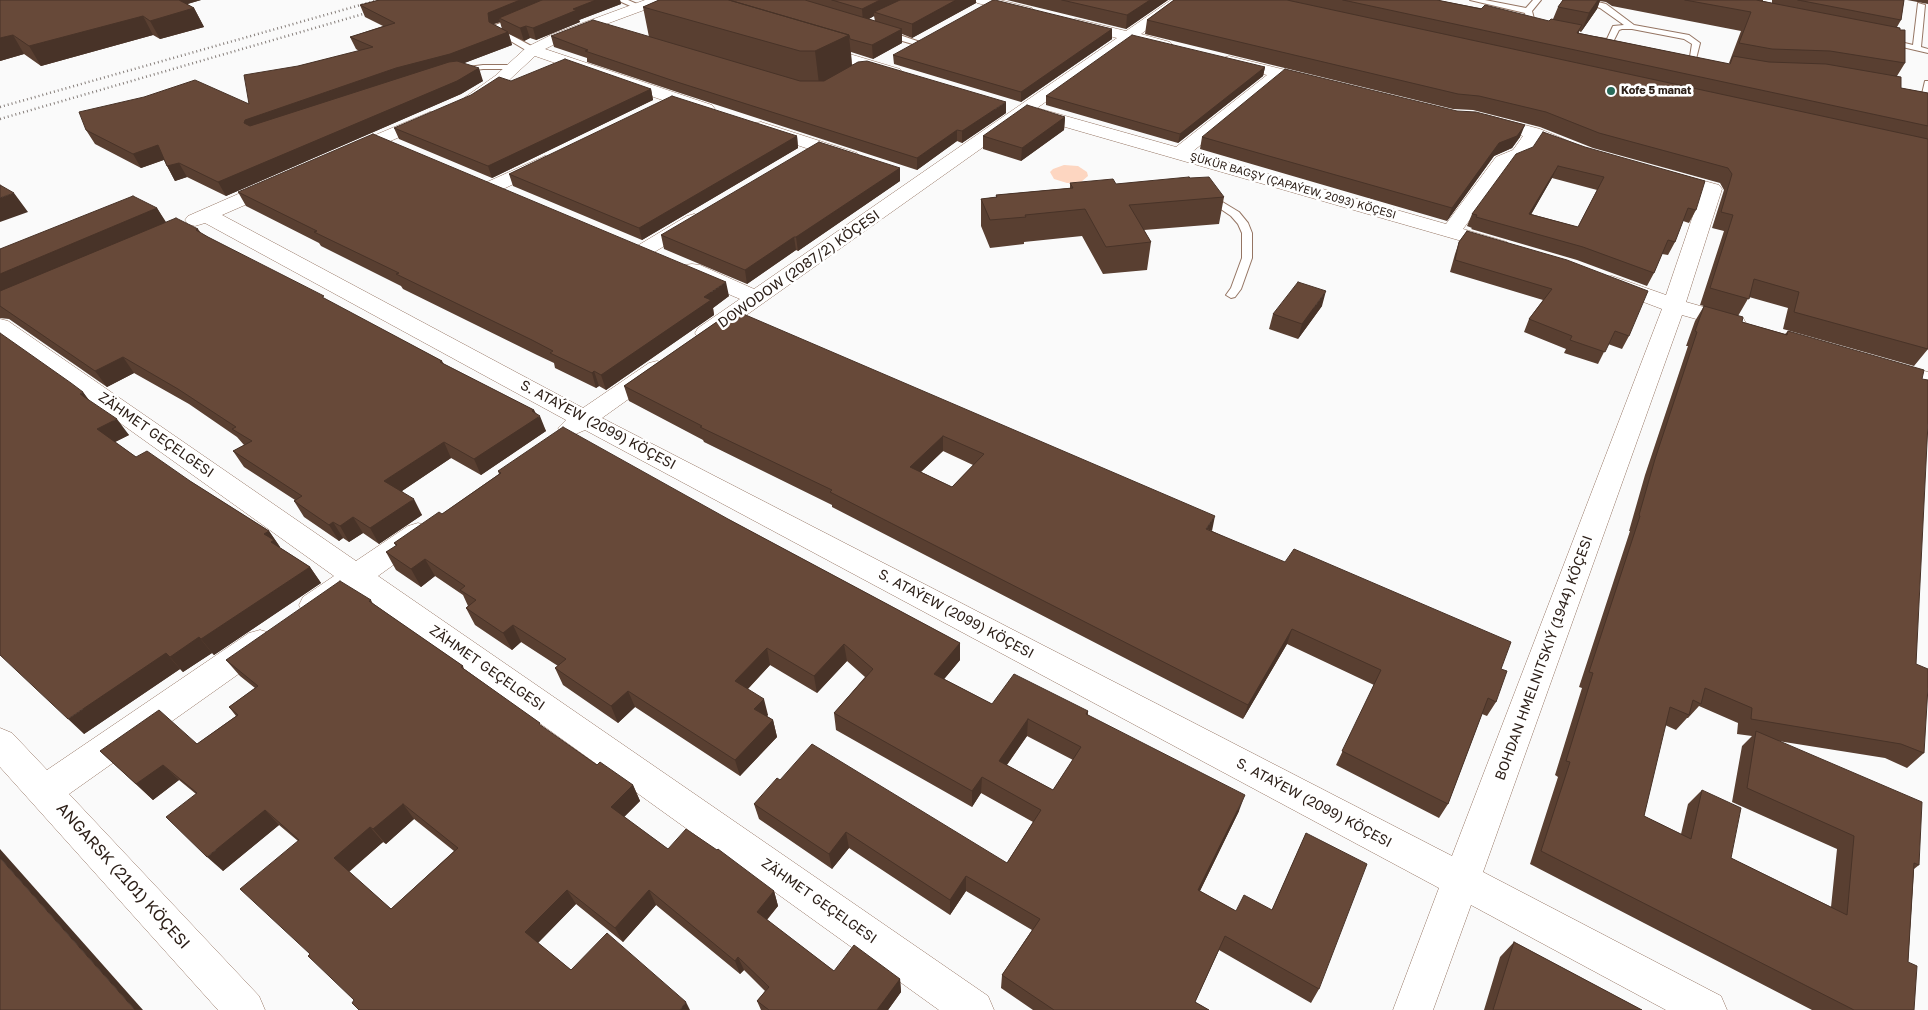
<!DOCTYPE html>
<meta charset="utf-8">
<style>
body{margin:0}
canvas{display:block;background:#fafafa}
</style>
<canvas width="1928" height="1010"></canvas>
<script>
const context = document.querySelector('canvas').getContext('2d');
context.lineJoin = 'round';
function fill(path, color) { context.fillStyle = color; context.fill(path, 'evenodd'); }
const toPath = rows => new Path2D(rows.map(r => 'M' + r).join(''));
function trace(path, color, width, dash) { context.strokeStyle = color; context.lineWidth = width; context.lineCap = dash ? 'butt' : 'round'; context.setLineDash(dash || []); context.stroke(path); }
function write(font, color, halo, rows, align = 'center') {
  context.font = font + ' "Golos Text",sans-serif'; context.lineWidth = 5; context.setLineDash([]); context.textBaseline = 'middle'; context.strokeStyle = halo; context.fillStyle = color; for (const [text, x, y, turn = 0] of rows) {
    context.save(); context.translate(x, y); context.rotate((+turn || 0) * Math.PI / 180); context.textAlign = isNaN(turn) ? turn : align; if (halo) context.strokeText(text, 0, 0); context.fillText(text, 0, 0); context.restore();
  }
}
fill(toPath([
 [1064,165,1078,166,1087,172,1088,176,1081,182,1075,183,1067,183,1054,179,1050,172,1053,169]
]), '#fdd6c1');
const lane = toPath([
 [617,0,628,0,644,7,637,9,617,0],
 [1470,0,1485,0,1526,8,1533,0,1541,0,1532,11,1534,19,1530,21,1526,19,1525,13,1470,0],
 [1578,0,1590,0,1606,4,1634,25,1689,35,1700,43,1696,59,1710,63,1706,65,1689,63,1692,44,1684,39,1632,29,1622,29,1619,30,1612,44,1590,41,1590,37,1593,37,1607,39,1613,26,1624,25,1600,8,1578,0],
 [1918,3,1925,5,1921,47,1928,49,1928,53,1885,43,1885,39,1888,39,1913,45,1918,3],
 [515,17,522,19,500,29,535,48,535,52,529,52,492,30,493,26,515,17],
 [882,31,888,31,923,43,916,45,882,35,882,31],
 [483,65,513,65,517,67,513,69,483,69,461,72,457,70,461,68,483,65],
 [1925,81,1928,81,1928,105,1924,102,1922,94,1925,81],
 [1206,192,1239,212,1248,223,1252,233,1252,258,1241,289,1235,297,1231,298,1226,295,1231,288,1242,258,1242,233,1238,224,1231,216,1203,197,1203,193,1206,192]
]);
const street = toPath([
 [645,0,665,0,663,3,563,40,545,49,712,105,715,109,712,113,706,114,700,113,535,56,507,82,478,102,472,103,466,102,464,98,495,76,527,47,553,34,645,0],
 [975,0,1000,0,1032,8,1034,11,1032,14,1027,15,977,3,975,0],
 [1171,0,1187,0,1141,34,1170,42,1173,45,1170,48,1165,50,1131,41,1037,108,1176,147,1267,75,1223,64,1221,61,1223,58,1229,56,1322,79,1324,82,1322,85,1316,87,1282,79,1192,152,1446,224,1496,157,1513,150,1523,136,1481,124,1478,120,1481,116,1487,115,1540,129,1580,146,1583,150,1580,154,1574,155,1538,141,1526,158,1510,165,1463,229,1507,242,1510,246,1507,250,1500,252,1027,116,714,338,706,340,698,338,695,333,698,328,740,299,684,275,681,270,684,265,692,264,700,265,754,289,1117,38,1071,26,1069,23,1071,20,1076,19,1126,31,1171,0],
 [816,44,900,69,902,72,900,75,894,77,811,52,808,49,811,46,816,44],
 [430,112,436,113,439,117,436,121,354,157,348,158,342,157,339,153,342,149,430,112],
 [761,122,857,153,860,157,857,161,851,163,755,131,752,127,755,123,761,122],
 [545,156,552,158,554,162,552,166,501,190,494,192,487,190,484,186,487,182,545,156],
 [1668,171,1719,185,1722,189,1686,302,1743,318,1746,323,1743,328,1735,330,1682,315,1483,872,1721,996,1727,1010,1666,1010,1471,905,1433,1010,1393,1010,1439,888,585,430,571,436,562,434,558,428,566,420,205,223,195,226,188,224,185,220,188,216,270,180,277,178,284,180,287,184,284,188,222,215,583,408,649,363,657,361,665,363,669,368,665,373,602,418,1452,856,1662,309,1604,287,1601,282,1604,277,1612,276,1666,295,1701,192,1661,181,1659,177,1661,173,1668,171],
 [694,214,701,216,704,220,701,224,651,254,644,256,637,254,634,250,637,246,687,216,694,214],
 [0,319,8,321,356,561,408,526,418,523,428,526,432,533,428,540,378,576,988,996,994,1010,939,1010,356,591,325,613,314,617,303,613,299,605,303,597,334,576,0,337,0,319],
 [1886,361,1928,372,1928,388,1878,373,1874,368,1878,363,1886,361],
 [260,630,271,633,276,642,271,651,69,794,259,996,265,1010,218,1010,0,767,0,728,12,733,47,770,249,633,260,630]
]);
trace(lane, '#957563', 2);
trace(street, '#957563', 1);
fill(lane, '#fff');
fill(street, '#fff');
trace(toPath([
 [0,107,378,0],
 [0,119,377,10]
]), '#867e7a', 2.5, [1, 3]);
fill(toPath([
 [0,0,201,0,187,4,194,8,204,27,160,39,153,35,41,66,24,54,0,61],
 [379,0,620,0,621,4,579,20,580,22,536,40,530,38,524,41,509,34,512,45,464,63,483,81,461,94,226,196,187,177,175,181,164,160,141,168,95,144,86,130,249,104,298,66,359,51,356,49,350,37,383,26,365,17,360,5],
 [500,22,502,29,493,24],
 [659,0,976,0,976,3,912,38,902,34,902,43,873,59,851,52,852,66,1006,113,962,143,957,141,917,170,680,93,587,62,587,58,554,47,551,36,649,37,643,7],
 [874,16,875,21,869,19],
 [1007,0,1168,0,1126,29],
 [1174,0,1437,0,1549,21,1553,19,1558,7,1563,0,1763,0,1763,1,1772,3,1772,0,1904,0,1901,20,1897,27,1905,63,1897,76,1901,88,1928,93,1928,349,1914,366,1783,329,1788,308,1749,297,1738,316,1742,322,1785,334,1788,331,1922,379,1916,664,1924,753,1907,768,1885,758,1778,741,1919,865,1914,869,1908,962,1914,1010,1812,1010,1530,864,1558,777,1555,775,1582,688,1579,687,1630,531,1629,531,1645,475,1688,346,1686,346,1695,321,1704,306,1700,305,1724,231,1712,228,1724,190,1720,183,1593,148,1540,127,1473,110,1453,109,1145,34,1147,20],
 [1600,1,1606,2,1612,6,1741,31,1729,63,1730,63,1729,64,1579,33,1579,31,1581,32,1597,9],
 [1699,706,1738,723,1737,734,1752,736,1742,746,1732,802,1837,849,1831,907,1731,858,1702,790,1688,804,1681,834,1644,816,1665,725,1676,730,1687,718,1688,718],
 [1907,0,1928,0,1928,4],
 [1112,29,1112,39,1021,102,894,64,893,55],
 [1265,67,1263,76,1178,143,1046,105,1046,96],
 [651,89,653,100,492,178,399,139,394,128],
 [1065,117,1064,130,1021,161,983,149,983,136],
 [797,136,798,148,642,240,513,186,509,174],
 [1202,137,1520,137,1512,148,1494,156,1447,221,1200,149],
 [1533,147,1696,210,1689,223,1683,221,1675,242,1668,255,1662,254,1654,273,1647,286,1577,260,1471,229,1472,228,1467,226,1472,214],
 [1552,178,1597,190,1578,227,1531,214],
 [900,168,900,181,798,251,796,250,747,284,664,249,661,235],
 [1190,178,1224,197,1219,224,1144,230,1151,242,1147,270,1103,274,1082,236,1024,242,1024,244,990,248,981,226,981,199,996,197,996,195,1070,188,1070,183,1116,184],
 [238,192,729,296,713,308,714,315,606,390,599,386,596,388,555,368,554,363,537,355,403,289,401,286,321,246,319,243,246,206],
 [157,208,165,222,198,229,201,233,208,237,442,361,444,364,534,410,546,431,481,475,451,458,402,491,422,515,379,544,363,533,349,542,343,538,339,541,304,517,294,501,295,500,244,467,233,451,244,445,237,437,189,404,134,373,107,387,9,319,0,318,0,249],
 [1467,231,1629,336,1622,349,1608,344,1598,364,1564,353,1566,349,1524,332,1529,319,1543,300,1450,272,1455,254,1459,242],
 [1322,306,1298,339,1269,329,1273,314],
 [734,310,1212,531,1501,669,1496,702,1487,716,1482,714,1448,804,1439,818,1336,765,1374,685,1287,644,1243,719,832,507,832,505,704,442,703,440,629,401,624,386],
 [943,451,973,465,952,487,921,472],
 [83,392,88,400,129,435,115,442,136,457,190,481,269,531,280,547,279,547,310,567,321,583,214,655,212,653,183,672,180,669,84,734],
 [498,471,728,519,960,643,960,660,944,679,992,704,1088,711,1088,715,1239,811,1200,891,1236,911,1272,910,1306,833,1319,989,1311,1003,1219,950,1195,1002,1209,1010,1033,1010,1001,988,1002,975,1032,930,966,891,950,915,849,848,832,869,759,819,754,804,780,780,1007,863,1033,822,981,793,972,807,836,730,834,713,865,677,847,661,817,693,770,665,748,689,768,715,767,716,773,720,777,737,740,776,635,707,618,723,563,685,555,668,558,666,521,642,512,650,475,625,466,608,468,606,463,595,435,576,421,587,396,570,386,552,396,546,394,543,442,514,499,474],
 [1027,736,1073,760,1053,790,1007,765],
 [371,600,373,604,463,666,464,669,542,727,597,765,633,785,640,801,624,817,668,849,774,891,778,906,767,920,834,971,900,979,901,992,888,1010,761,1010,757,1001,765,991,744,970,740,974,656,905,623,942,576,904,538,943,571,970,686,1002,354,1000,310,954,298,841,279,825,223,871,196,794,179,780,153,800,100,751,197,744,236,716,229,707,255,688,240,676,226,660],
 [414,819,454,851,391,909,349,872,383,842,386,844],
 [1514,942,1642,1010,1484,1010,1500,957]
]), '#593f31');
fill(toPath([
 [167,0,201,0,171,9],
 [520,0,542,0,499,18,500,22,491,25,489,22,488,13],
 [596,0,620,0,621,4,579,20,580,22,536,40,533,28,573,9],
 [880,0,909,0,874,12,874,16,863,22,862,9],
 [956,0,976,0,976,3,912,38,912,24],
 [1150,0,1168,0,1126,29,1127,15],
 [1598,0,1600,0,1597,9,1581,32,1589,13],
 [194,8,204,27,160,39,150,21],
 [143,16,153,35,41,66,29,46],
 [526,26,530,38,524,41,520,28],
 [902,29,902,43,873,59,872,45],
 [1112,29,1112,39,1021,102,1021,92],
 [508,32,512,45,454,67,251,133,244,123,245,120,396,68],
 [13,35,24,54,0,61,0,38],
 [849,35,852,67,819,84,815,51],
 [1265,67,1263,76,1178,143,1180,134],
 [479,68,483,81,461,94,226,196,218,182],
 [651,89,653,100,492,178,488,166],
 [1006,102,1006,113,962,143,962,131],
 [1065,117,1064,130,1021,161,1022,148],
 [1525,125,1520,137,1512,148,1494,156,1447,221,1452,208,1499,143],
 [957,130,957,141,917,170,917,158],
 [797,136,798,148,642,240,639,228],
 [158,145,166,159,141,168,133,154],
 [179,163,187,177,175,181,167,166],
 [1558,166,1552,178,1524,227,1529,214],
 [900,168,900,181,798,251,796,237],
 [14,193,28,212,0,222,0,198],
 [157,208,166,222,0,294,0,274],
 [794,237,796,250,747,284,745,270],
 [726,282,729,296,713,308,714,315,606,390,601,375,704,297],
 [1326,291,1322,306,1298,339,1302,324],
 [123,357,134,373,107,387,95,371],
 [594,371,599,386,596,388,592,373],
 [83,392,95,408,80,394],
 [534,410,537,418,540,416,546,431,481,475,474,459],
 [117,419,129,435,109,445,97,429],
 [943,436,943,451,910,482,910,467],
 [444,442,451,458,393,497,384,481],
 [414,499,422,515,379,544,370,528],
 [1215,516,1212,531,1206,529],
 [353,517,363,533,349,542,340,526],
 [333,522,343,538,339,541,329,525],
 [269,531,280,547,279,547,282,558,264,534],
 [425,559,435,576,421,587,411,569],
 [310,567,321,583,214,655,201,639],
 [513,625,521,642,512,650,503,633],
 [1292,629,1287,644,1243,719,1248,705],
 [199,637,212,653,183,672,170,657],
 [960,643,960,660,935,690,934,674],
 [844,644,847,661,817,693,814,676],
 [767,648,770,665,739,698,735,681],
 [166,653,180,669,84,734,68,719],
 [628,691,635,707,618,723,611,706],
 [764,699,768,715,759,725,754,709],
 [1028,719,1027,736,998,777,999,761],
 [773,720,777,737,740,776,735,760],
 [163,765,179,780,153,800,136,784],
 [982,777,981,793,972,807,972,791],
 [633,785,640,801,618,823,611,807],
 [1245,795,1239,811,1193,905,1198,890],
 [403,804,414,819,386,844,373,829],
 [265,810,279,825,223,871,207,857],
 [370,827,383,842,347,873,334,858],
 [846,832,849,848,832,869,829,854],
 [0,849,143,1010,135,1010,0,858],
 [966,876,966,891,950,915,950,900],
 [567,890,576,904,535,946,525,932],
 [649,890,656,905,623,942,615,928],
 [774,891,778,906,761,926,757,912],
 [738,957,744,970,740,974,735,961],
 [900,979,901,992,888,1010,877,1010],
 [686,1002,690,1010,680,1010]
]), '#483328');
const building = toPath([
 [0,0,179,0,194,8,150,21,143,16,29,46,13,35,0,38,0,0],
 [379,0,520,0,488,13,489,22,508,32,450,54,396,68,245,120,244,123,250,126,449,62,457,61,479,68,457,81,218,182,179,163,167,166,158,145,133,154,86,130,79,112,144,97,195,80,249,104,244,75,298,66,373,47,350,37,395,23,360,5,379,0],
 [542,0,596,0,573,9,577,10,533,28,526,26,520,28,499,18,542,0],
 [659,0,729,0,849,35,815,51,800,51,643,7,659,0],
 [729,0,805,0,902,29,872,45,850,39,849,35,729,0],
 [832,0,880,0,862,9,832,0],
 [900,0,956,0,912,24,874,12,900,0],
 [993,0,995,0,1112,29,1021,92,893,55,993,0],
 [1062,0,1150,0,1127,15,1062,0],
 [1174,0,1287,0,1928,139,1928,349,1794,312,1799,292,1754,279,1749,299,1710,288,1733,215,1721,212,1732,174,1728,168,1599,133,1546,112,1479,96,1458,94,1147,20,1174,0],
 [1343,0,1437,0,1481,9,1485,5,1549,21,1551,19,1582,25,1577,33,1730,64,1733,56,1769,62,1826,64,1901,77,1901,88,1928,93,1928,126,1343,0],
 [1563,0,1598,0,1589,13,1558,7,1563,0],
 [1685,0,1756,0,1900,28,1900,30,1905,30,1905,63,1830,51,1772,49,1739,43,1751,12,1685,0],
 [1798,0,1904,0,1901,20,1798,0],
 [593,20,800,81,824,81,858,62,867,61,1006,102,962,131,957,130,917,158,677,82,585,51,588,50,551,36,593,20],
 [1132,35,1265,67,1180,134,1046,96,1132,35],
 [565,59,651,89,488,166,394,128,471,95,499,77,511,81,565,59],
 [1285,69,1457,111,1476,112,1525,125,1517,136,1499,143,1452,208,1202,137,1285,69],
 [672,96,797,136,639,228,509,174,672,96],
 [1027,105,1065,117,1022,148,983,136,1027,105],
 [1543,132,1585,147,1705,181,1696,210,1688,208,1675,242,1668,240,1654,273,1583,247,1476,217,1477,215,1472,214,1516,154,1533,147,1543,132],
 [1558,166,1604,177,1578,227,1529,214,1558,166],
 [373,134,726,282,704,297,711,300,601,375,594,371,592,373,550,353,553,351,532,340,396,274,399,273,314,232,317,231,238,192,373,134],
 [819,142,900,168,796,237,794,237,745,270,661,235,819,142],
 [1189,177,1190,178,1209,177,1224,197,1129,205,1151,242,1106,247,1085,209,1025,215,1026,217,990,220,981,199,997,197,996,195,1073,188,1070,183,1113,179,1116,184,1189,177],
 [0,185,14,193,0,198,0,185],
 [133,196,157,208,0,274,0,249,133,196],
 [176,218,198,229,196,230,208,237,324,296,322,297,442,361,440,362,534,410,532,411,540,416,474,459,444,442,384,481,414,499,370,528,353,517,340,526,333,522,329,525,294,501,302,496,233,451,252,441,232,429,236,427,178,389,123,357,95,371,0,306,0,291,176,218],
 [1467,231,1567,260,1648,291,1629,336,1615,331,1605,352,1570,340,1572,336,1529,319,1552,289,1455,260,1459,242,1467,231],
 [1298,282,1326,291,1302,324,1273,314,1298,282],
 [1704,306,1743,317,1742,322,1787,335,1788,331,1924,370,1922,379,1928,380,1928,423,1916,664,1928,669,1928,687,1924,753,1901,744,1751,719,1752,708,1705,688,1701,704,1693,700,1689,715,1670,707,1644,816,1691,839,1702,790,1741,808,1731,858,1847,915,1854,836,1747,788,1756,731,1922,802,1919,865,1914,863,1908,962,1917,966,1914,1010,1854,1010,1541,851,1570,762,1566,761,1593,673,1589,672,1640,516,1639,515,1655,459,1697,332,1695,331,1704,306],
 [734,310,1215,516,1206,529,1285,562,1294,549,1511,642,1501,669,1507,671,1496,702,1488,698,1448,804,1342,751,1381,670,1292,629,1248,705,830,492,832,490,700,427,702,426,624,386,734,310],
 [943,436,984,454,952,487,910,467,943,436],
 [0,333,71,383,83,392,80,394,117,419,97,429,136,457,147,451,190,481,269,531,264,534,274,540,271,542,310,567,201,639,199,637,170,657,166,653,68,719,0,655,0,333],
 [563,427,728,519,960,643,934,674,992,704,1014,674,1088,711,1086,714,1245,795,1198,890,1216,900,1236,911,1244,895,1272,910,1306,833,1367,864,1319,989,1225,936,1195,1002,1209,1010,1054,1010,1002,975,1040,919,966,876,950,900,846,832,829,854,754,804,777,778,780,780,812,744,1007,863,1041,810,982,777,972,791,834,713,873,669,844,644,814,676,767,648,735,681,764,699,754,709,773,720,735,760,628,691,611,706,555,668,566,659,513,625,503,633,466,608,476,600,460,590,465,586,425,559,411,569,386,552,397,545,394,543,439,512,442,514,501,473,498,471,563,427],
 [1028,719,1081,747,1053,790,999,761,1028,719],
 [340,581,371,600,369,601,463,666,461,667,540,723,539,724,597,765,600,762,633,785,611,807,668,849,686,829,717,850,718,849,774,891,757,912,834,971,854,945,900,979,877,1010,769,1010,757,1001,769,987,738,957,735,961,649,890,615,928,567,890,525,932,571,970,607,933,686,1002,680,1010,359,1010,352,1003,354,1000,308,956,310,954,240,889,299,840,265,810,207,857,166,817,197,793,163,765,136,784,100,751,159,710,197,744,238,715,229,707,258,686,226,660,340,581],
 [403,804,458,848,391,909,334,858,370,827,373,829,403,804],
 [0,858,135,1010,0,1010,0,858],
 [1514,942,1642,1010,1493,1010,1514,942]
]);
fill(building, '#674939');
trace(building, '#483328', 1);
for (const [x, y, r, color] of [
 [1611,91,5,"#286a5a"]
]) { const dot = new Path2D(); dot.arc(x, y, r, 0, 2 * Math.PI); context.fillStyle = color; context.fill(dot); trace(dot, '#fff', 2); }
write('bold 11px', '#2d2019', '#fff', [
 ["Kofe 5 manat",1621,91]
], 'left');
write('11px', '#2d2019', '#fff', [
 ["ŞÜKÜR BAGŞY (ÇAPAÝEW, 2093) KÖÇESI",1293,186,16]
]);
write('14px', '#2d2019', '#fff', [
 ["DOWODOW (2087/2) KÖÇESI",799,269,-35],
 ["S. ATAÝEW (2099) KÖÇESI",598,425,28],
 ["ZÄHMET GEÇELGESI",156,435,35],
 ["S. ATAÝEW (2099) KÖÇESI",956,614,28],
 ["BOHDAN HMELNITSKIÝ (1944) KÖÇESI",1544,658,-70],
 ["ZÄHMET GEÇELGESI",487,668,35],
 ["S. ATAÝEW (2099) KÖÇESI",1314,803,28],
 ["ZÄHMET GEÇELGESI",819,901,35]
]);
write('16px', '#2d2019', '#fff', [
 ["ANGARSK (2101) KÖÇESI",123,876,48]
]);
</script>
